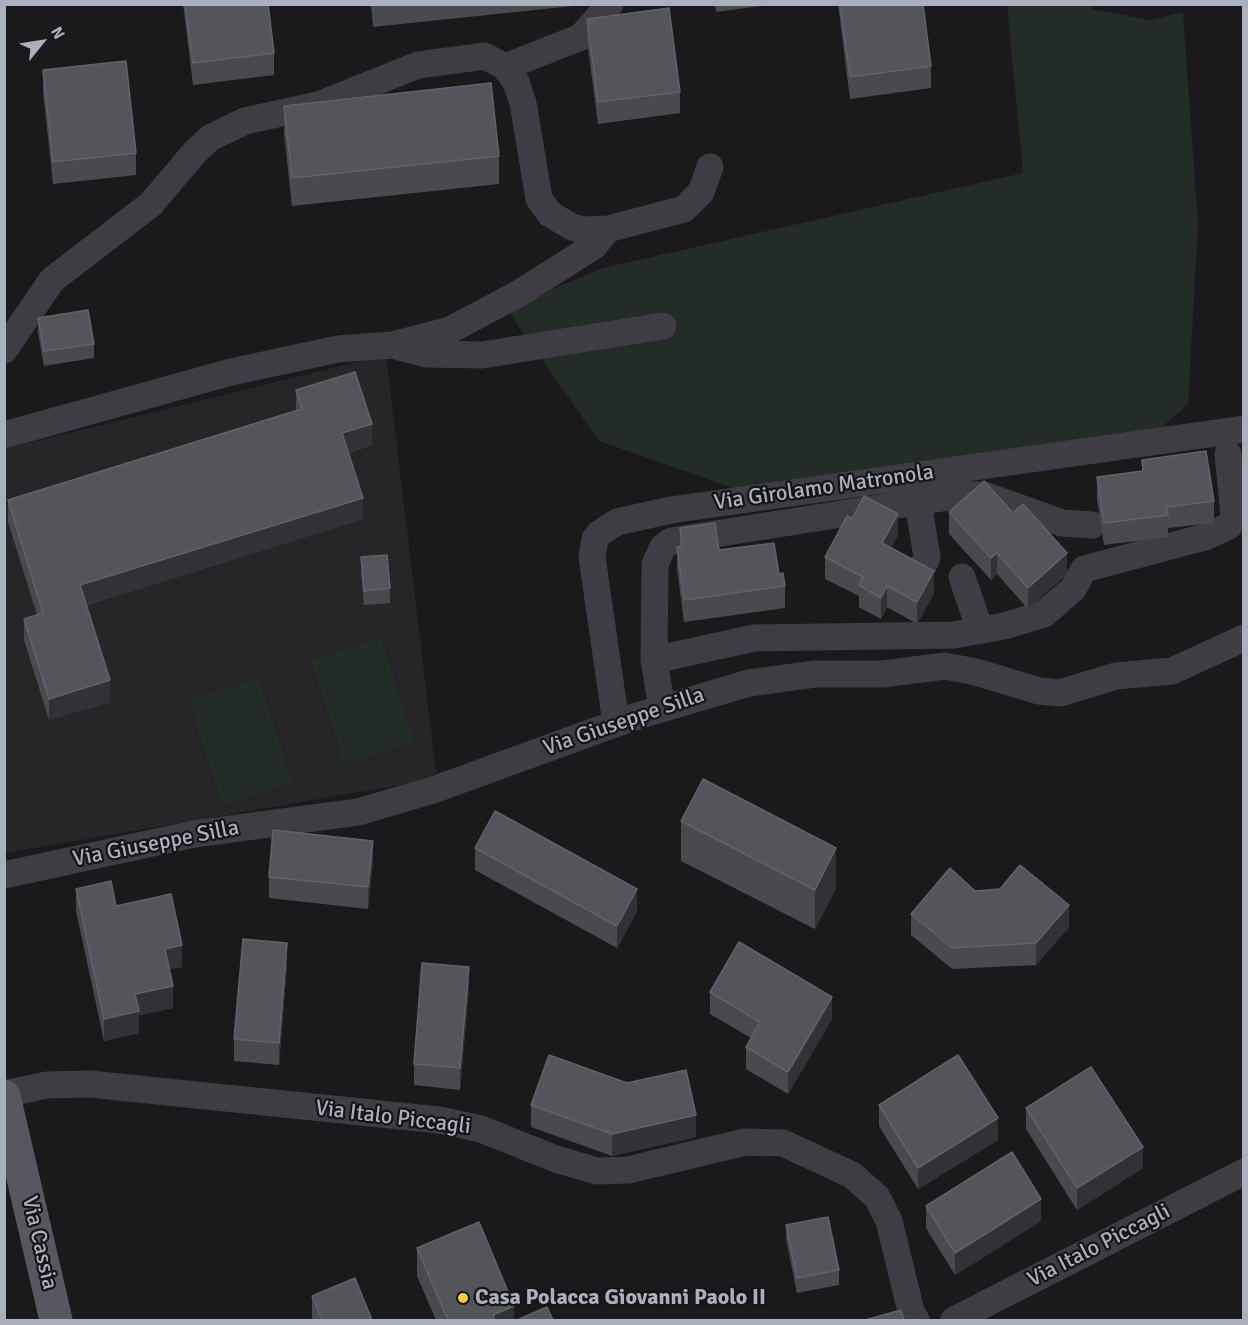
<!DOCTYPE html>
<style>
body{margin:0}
#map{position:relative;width:1248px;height:1325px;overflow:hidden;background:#1a1a1c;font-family:Signika,sans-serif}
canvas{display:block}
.frame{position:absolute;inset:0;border:6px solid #acafbc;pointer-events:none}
.north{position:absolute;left:12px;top:12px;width:60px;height:60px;-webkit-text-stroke:4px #151517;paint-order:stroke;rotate:60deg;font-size:16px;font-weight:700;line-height:24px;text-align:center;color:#acafbc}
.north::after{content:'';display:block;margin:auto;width:21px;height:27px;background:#acafbc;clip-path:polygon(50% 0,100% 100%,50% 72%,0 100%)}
</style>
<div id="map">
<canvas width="1248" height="1325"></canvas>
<div class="frame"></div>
<div class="north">N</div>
</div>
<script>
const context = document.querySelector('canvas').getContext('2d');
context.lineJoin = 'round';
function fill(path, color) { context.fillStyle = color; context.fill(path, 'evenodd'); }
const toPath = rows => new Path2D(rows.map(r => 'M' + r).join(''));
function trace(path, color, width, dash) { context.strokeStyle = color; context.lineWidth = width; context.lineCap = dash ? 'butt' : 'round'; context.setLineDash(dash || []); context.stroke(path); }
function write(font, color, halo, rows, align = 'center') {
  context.font = font + ' Signika,sans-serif'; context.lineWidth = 4.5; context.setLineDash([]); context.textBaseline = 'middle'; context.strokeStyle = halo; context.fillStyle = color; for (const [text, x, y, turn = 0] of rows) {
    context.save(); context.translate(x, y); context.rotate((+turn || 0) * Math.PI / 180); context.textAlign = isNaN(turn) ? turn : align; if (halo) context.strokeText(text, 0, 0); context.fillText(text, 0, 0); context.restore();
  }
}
fill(toPath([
 [386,355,436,773,412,783,5,853,4,449]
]), '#262629');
fill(toPath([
 [1007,5,1090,5,1092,9,1150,20,1183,12,1198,224,1188,404,1154,434,739,490,599,441,506,308,603,268,1023,173],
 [381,638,414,742,344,764,311,660],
 [259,678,292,783,222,805,189,700]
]), '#232c26');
trace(toPath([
 [505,67,581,37,610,4],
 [399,347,426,354,482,355,663,326],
 [4,350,52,280,151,204,195,152,210,138,245,121,318,105,418,65,485,56,505,67,516,82,523,103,539,199,550,214,572,227,583,230,608,229,684,209,701,192,710,167],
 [4,435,231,372,338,349,392,345,450,330,518,294,594,246,608,229],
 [918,501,927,558,919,574],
 [962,577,980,630],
 [654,660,754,638,954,635,1004,626,1044,614,1073,589,1084,569,1205,537,1229,526,1234,516,1228,454],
 [662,708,654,660,655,564,663,547,671,541,961,495,984,495,1062,523,1092,525],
 [616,723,592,557,595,539,600,533,617,522,671,510,1244,429],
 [4,875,194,834,358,812,433,790,634,717,749,683,815,674,883,674,945,666,976,672,1039,691,1060,693,1116,676,1172,671,1244,638],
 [4,1094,47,1085,90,1084,439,1120,481,1129,556,1159,597,1171,628,1170,745,1142,783,1143,852,1175,877,1197,889,1221,911,1311,916,1320],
 [954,1320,1244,1172]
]), '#3d3d43', 27);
trace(toPath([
 [4,1096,56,1320]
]), '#575760', 33);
fill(toPath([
 [183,4,268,4,274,53,274,75,193,85],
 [371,4,573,4,573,6,373,27],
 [715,4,775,4,716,12],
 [838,4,923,4,931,66,931,88,850,99],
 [587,19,680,92,680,113,598,124,587,40],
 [43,70,136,153,136,175,53,184,43,92],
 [284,106,499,156,499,184,292,206,284,134],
 [38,318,94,344,94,358,44,366,38,333],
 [296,390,372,445,348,453,363,519,87,605,110,702,49,720,24,640,24,619,37,615,8,522,8,500,296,410],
 [1142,460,1214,501,1214,523,1168,528,1168,537,1104,545,1097,499,1097,477,1142,471],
 [949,512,1067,574,1028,609,997,574,991,580,949,534],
 [852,519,898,535,891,548,934,593,917,624,887,607,881,619,859,607,859,596,825,579,825,557],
 [680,528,719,550,779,574,785,586,785,608,684,622,677,569,677,547,680,547],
 [361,557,390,588,390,603,364,605,361,572],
 [681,821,836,888,815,929,681,861],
 [475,848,637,911,617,948,475,870],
 [373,862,368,909,269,898,269,877],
 [76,889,116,906,182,967,169,969,173,1008,139,1015,139,1033,104,1041,76,911],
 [975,891,1069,927,1036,965,952,969,911,935,911,914],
 [287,965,279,1065,234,1061,234,1039],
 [469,989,460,1090,414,1085,414,1064],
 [710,992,832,1019,788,1094,746,1069,746,1047,751,1038,710,1014],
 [531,1105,696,1137,612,1156,531,1127],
 [879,1105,998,1140,918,1189,879,1126],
 [1026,1108,1143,1168,1077,1210,1026,1129],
 [926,1206,1041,1221,955,1275,926,1228],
 [786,1225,839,1270,839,1285,797,1293,786,1239],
 [417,1248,514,1320,436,1320,417,1276],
 [312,1296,372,1320,312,1320]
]), '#484a4e');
fill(toPath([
 [372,424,372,445,342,454,342,433],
 [363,498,363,519,80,607,80,585],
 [898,514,898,535,882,565,882,543],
 [997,553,997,574,991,580,991,558],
 [1067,553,1067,574,1028,609,1028,588],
 [934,571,934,593,917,624,917,602],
 [887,586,887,607,881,619,881,598],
 [110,680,110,702,49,720,49,699],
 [373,841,373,862,368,909,368,887],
 [836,848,836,888,815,929,815,890],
 [637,889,637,911,617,948,617,926],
 [1069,905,1069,927,1036,965,1036,943],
 [287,943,287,965,279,1065,279,1043],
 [182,945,182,967,165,970,165,949],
 [469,967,469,989,460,1090,460,1068],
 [173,986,173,1008,139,1015,139,1033,104,1041,104,1019,135,994],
 [832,997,832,1019,788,1094,788,1072],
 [696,1115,696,1137,612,1156,612,1134],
 [998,1118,998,1140,918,1189,918,1168],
 [1143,1147,1143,1168,1077,1210,1077,1188],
 [1041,1199,1041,1221,955,1275,955,1253],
 [514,1306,514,1320,493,1320,493,1315]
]), '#313235');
const building = toPath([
 [185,4,268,4,274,53,193,63,185,4],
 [840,4,923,4,931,66,850,77,840,4],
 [669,8,680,92,598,102,587,19,669,8],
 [126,61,136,153,53,162,43,70,126,61],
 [491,83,499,156,292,178,284,106,491,83],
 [88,310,94,344,44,351,38,318,88,310],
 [355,372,372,424,342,433,363,498,80,585,110,680,49,699,24,619,43,613,8,500,302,409,296,390,355,372],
 [1206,451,1214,501,1167,507,1168,515,1104,523,1097,477,1143,471,1142,460,1206,451],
 [984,481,1013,513,1023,504,1067,553,1028,588,997,553,991,558,949,512,984,481],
 [864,496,898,514,882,543,934,571,917,602,887,586,881,598,859,585,863,577,825,557,847,516,852,519,864,496],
 [715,523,719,550,774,543,779,574,783,573,785,586,684,600,677,547,682,546,680,528,715,523],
 [387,555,390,588,364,591,361,557,387,555],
 [703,779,836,848,815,890,681,821,703,779],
 [495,811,637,889,617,926,475,848,495,811],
 [273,830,373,841,368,887,269,877,273,830],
 [1020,865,1069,905,1036,943,952,948,911,914,950,868,975,891,1000,889,1020,865],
 [111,881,116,906,171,894,182,945,165,949,173,986,135,994,139,1011,104,1019,76,889,111,881],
 [243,939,287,943,279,1043,234,1039,243,939],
 [739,942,832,997,788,1072,746,1047,760,1022,710,992,739,942],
 [422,963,469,967,460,1068,414,1064,422,963],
 [549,1055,627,1083,686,1070,696,1115,612,1134,531,1105,549,1055],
 [958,1055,998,1118,918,1168,879,1105,958,1055],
 [1091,1067,1143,1147,1077,1188,1026,1108,1091,1067],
 [1012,1152,1041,1199,955,1253,926,1206,1012,1152],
 [828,1217,839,1270,797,1278,786,1225,828,1217],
 [479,1222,514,1306,493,1315,495,1320,448,1320,417,1248,479,1222],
 [355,1278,372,1320,322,1320,312,1296,355,1278],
 [547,1307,553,1320,517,1320,547,1307],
 [901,1310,904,1320,865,1320,901,1310]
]);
fill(building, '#53555a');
trace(building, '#616369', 1.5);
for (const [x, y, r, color] of [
 [463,1298,6,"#f5ce39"]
]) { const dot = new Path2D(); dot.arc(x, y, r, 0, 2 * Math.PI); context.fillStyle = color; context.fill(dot); trace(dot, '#151517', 2); }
write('22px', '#acafbc', '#151517', [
 ["Via Girolamo Matronola",824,488,-8],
 ["Via Giuseppe Silla",624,722,-19],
 ["Via Giuseppe Silla",156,844,-11],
 ["Via Italo Piccagli",393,1118,7],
 ["Via Cassia",39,1243,77],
 ["Via Italo Piccagli",1099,1246,-27]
]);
write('bold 22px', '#acafbc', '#151517', [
 ["Casa Polacca Giovanni Paolo II",475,1298]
], 'left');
</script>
